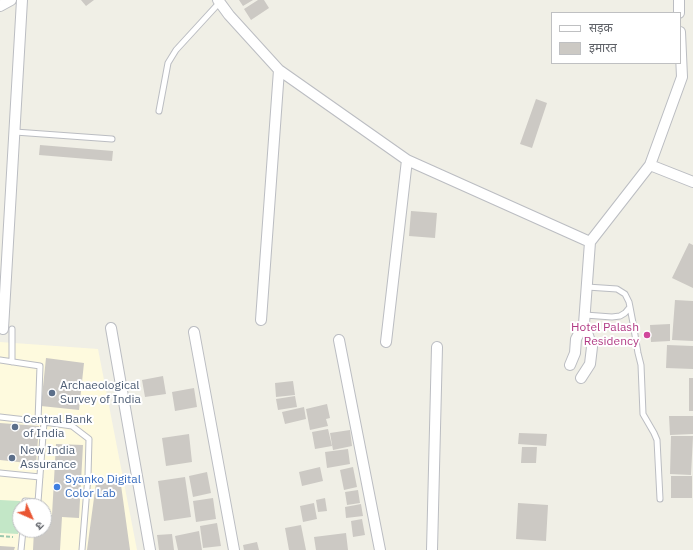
<!DOCTYPE html>
<meta charset="utf-8">
<style>
body{margin:0}
#map{position:relative;width:693px;height:550px;overflow:hidden;background:#f0efe6;font-family:"IBM Plex Sans","Noto Sans Devanagari",sans-serif}
canvas{display:block}
.legend{position:absolute;left:551px;top:12px;width:130px;height:52px;box-sizing:border-box;background:#fff;border:1px solid #bfc0c2;margin:0;padding:5px 7px;list-style:none;font-size:12px;color:#5e6167}
.legend li{display:flex;align-items:center;gap:8px;height:20px}
.legend b{width:20px;border:1px solid #bfc0c2}
.north{position:absolute;left:12px;top:498px;width:40px;height:40px;box-sizing:border-box;background:#fff;border:1px solid #bfc0c2;border-radius:50%;rotate:135deg;font-size:11px;font-weight:700;line-height:16px;text-align:center;color:#5e6167}
.north::after{content:'';display:block;margin:auto;width:14px;height:18px;background:#e95633;clip-path:polygon(50% 0,100% 100%,50% 72%,0 100%)}
</style>
<div id="map">
<canvas width="693" height="550"></canvas>
<ul class="legend">
<li><b style="height:5px;background:#fff"></b>सड़क</li>
<li><b style="height:11px;background:#ccc9c4"></b>इमारत</li>
</ul>
<div class="north">उ</div>
</div>
<script>
const context = document.querySelector('canvas').getContext('2d');
context.lineJoin = 'round';
function fill(path, color) { context.fillStyle = color; context.fill(path, 'evenodd'); }
const toPath = rows => new Path2D(rows.map(r => 'M' + r).join(''));
function trace(path, color, width, dash) { context.strokeStyle = color; context.lineWidth = width; context.lineCap = dash ? 'butt' : 'round'; context.setLineDash(dash || []); context.stroke(path); }
function write(font, color, halo, rows, align = 'center') {
  context.font = font + ' "IBM Plex Sans",sans-serif'; context.lineWidth = 4; context.setLineDash([]); context.textBaseline = 'middle'; context.strokeStyle = halo; context.fillStyle = color; for (const [text, x, y, turn = 0] of rows) {
    context.save(); context.translate(x, y); context.rotate((+turn || 0) * Math.PI / 180); context.textAlign = isNaN(turn) ? turn : align; if (halo) context.strokeText(text, 0, 0); context.fillText(text, 0, 0); context.restore();
  }
}
fill(toPath([
 [0,342,98,349,137,550,0,550],
 [20,506,44,506,44,530,20,530]
]), '#fefade');
fill(toPath([
 [0,500,20,501,18,534,0,533]
]), '#c3e7c7');
fill(toPath([
 [81,0,94,0,86,6],
 [239,0,253,0,243,6],
 [258,0,264,0,269,8,251,20,244,9],
 [536,99,547,103,532,148,520,144],
 [40,145,113,151,112,161,39,155],
 [411,211,437,213,435,238,409,236],
 [689,243,693,245,693,288,672,278],
 [675,300,693,301,693,341,672,340],
 [670,324,670,341,651,342,650,325],
 [667,345,693,346,693,369,666,368],
 [46,358,84,363,79,410,41,406],
 [163,376,166,394,145,397,142,380],
 [689,378,693,378,693,411,689,411],
 [293,381,295,395,276,397,275,383],
 [194,388,197,407,175,411,172,392],
 [295,396,297,407,278,410,276,399],
 [327,404,330,418,326,419,328,426,310,430,306,409],
 [304,407,306,419,285,424,282,412],
 [669,416,693,416,693,434,670,435],
 [0,423,39,426,36,464,0,460],
 [328,429,332,446,315,449,312,432],
 [350,430,352,446,333,450,330,433],
 [519,433,547,434,546,446,518,444],
 [189,434,192,462,166,466,162,438],
 [671,436,693,436,691,475,670,474],
 [56,444,83,445,79,518,62,517,60,550,33,550,34,530,44,530,44,515,52,515],
 [522,447,537,447,536,463,521,463],
 [348,449,350,464,327,468,325,452],
 [320,467,323,481,302,486,299,472],
 [353,467,357,487,344,490,340,470],
 [207,472,211,493,193,497,189,476],
 [671,476,692,476,692,498,671,498],
 [185,477,191,517,164,521,158,481],
 [96,483,109,483,121,485,130,550,87,550],
 [358,490,360,503,347,505,345,492],
 [213,498,216,519,196,522,193,501],
 [325,498,327,511,318,512,316,500],
 [314,503,317,519,303,522,300,506],
 [518,503,548,505,546,541,516,539],
 [361,504,363,516,346,518,345,507],
 [362,519,365,535,353,537,351,521],
 [217,523,221,546,203,548,200,526],
 [301,525,306,550,289,550,285,528],
 [199,531,202,550,178,550,175,536],
 [346,533,348,550,316,550,314,537],
 [172,534,174,550,159,550,157,535],
 [257,542,259,550,244,550,243,545],
 [0,546,15,547,14,550,0,550]
]), '#ccc9c4');
const lane = toPath([
 [159,111,168,63,176,50,220,2],
 [15,132,112,139],
 [630,307,633,323,638,353,641,365,643,414,654,433,657,440,660,499],
 [585,315,612,317,620,316,625,313,630,307,629,302,625,294,617,289,587,287],
 [12,329,12,362],
 [0,360,40,366,38,421],
 [0,417,44,422,72,426,89,439,88,476,82,550],
 [0,473,40,477],
 [25,506,25,501,38,502,44,422],
 [21,550,23,530]
]);
const street = toPath([
 [218,0,229,15,279,70,407,160,590,242],
 [679,0,679,13],
 [0,6,11,0],
 [650,165,693,182],
 [261,320,279,70],
 [111,328,150,550],
 [3,329,22,0],
 [194,332,234,550],
 [339,340,380,550],
 [386,342,407,160],
 [570,365,575,353,576,339,584,324],
 [581,378,590,364,592,347,584,324,590,242,650,165,682,77,680,32],
 [432,550,437,347]
]);
trace(lane, '#bbbdc2', 7);
trace(street, '#bbbdc2', 12);
trace(toPath([
 [0,536,13,537]
]), '#9cc8ae', 2, [4, 2]);
trace(lane, '#fff', 5);
trace(street, '#fff', 10);
for (const [x, y, r, color] of [
 [647,335,4,"#d1479c"],
 [52,393,4,"#5c6f8a"],
 [15,427,4,"#5c6f8a"],
 [12,458,4,"#5c6f8a"],
 [57,487,4,"#3f7fe0"]
]) { const dot = new Path2D(); dot.arc(x, y, r, 0, 2 * Math.PI); context.fillStyle = color; context.fill(dot); trace(dot, '#fff', 1.5); }
write('12px', '#b23c85', '#fff', [
 ["Hotel Palash",639,328],
 ["Residency",639,342]
], 'right');
write('12px', '#4e5e75', '#fff', [
 ["Archaeological",60,386],
 ["Survey of India",60,400],
 ["Central Bank",23,420],
 ["of India",23,434],
 ["New India",20,451],
 ["Assurance",20,465]
], 'left');
write('12px', '#366cbe', '#fff', [
 ["Syanko Digital",65,480],
 ["Color Lab",65,494]
], 'left');
</script>
